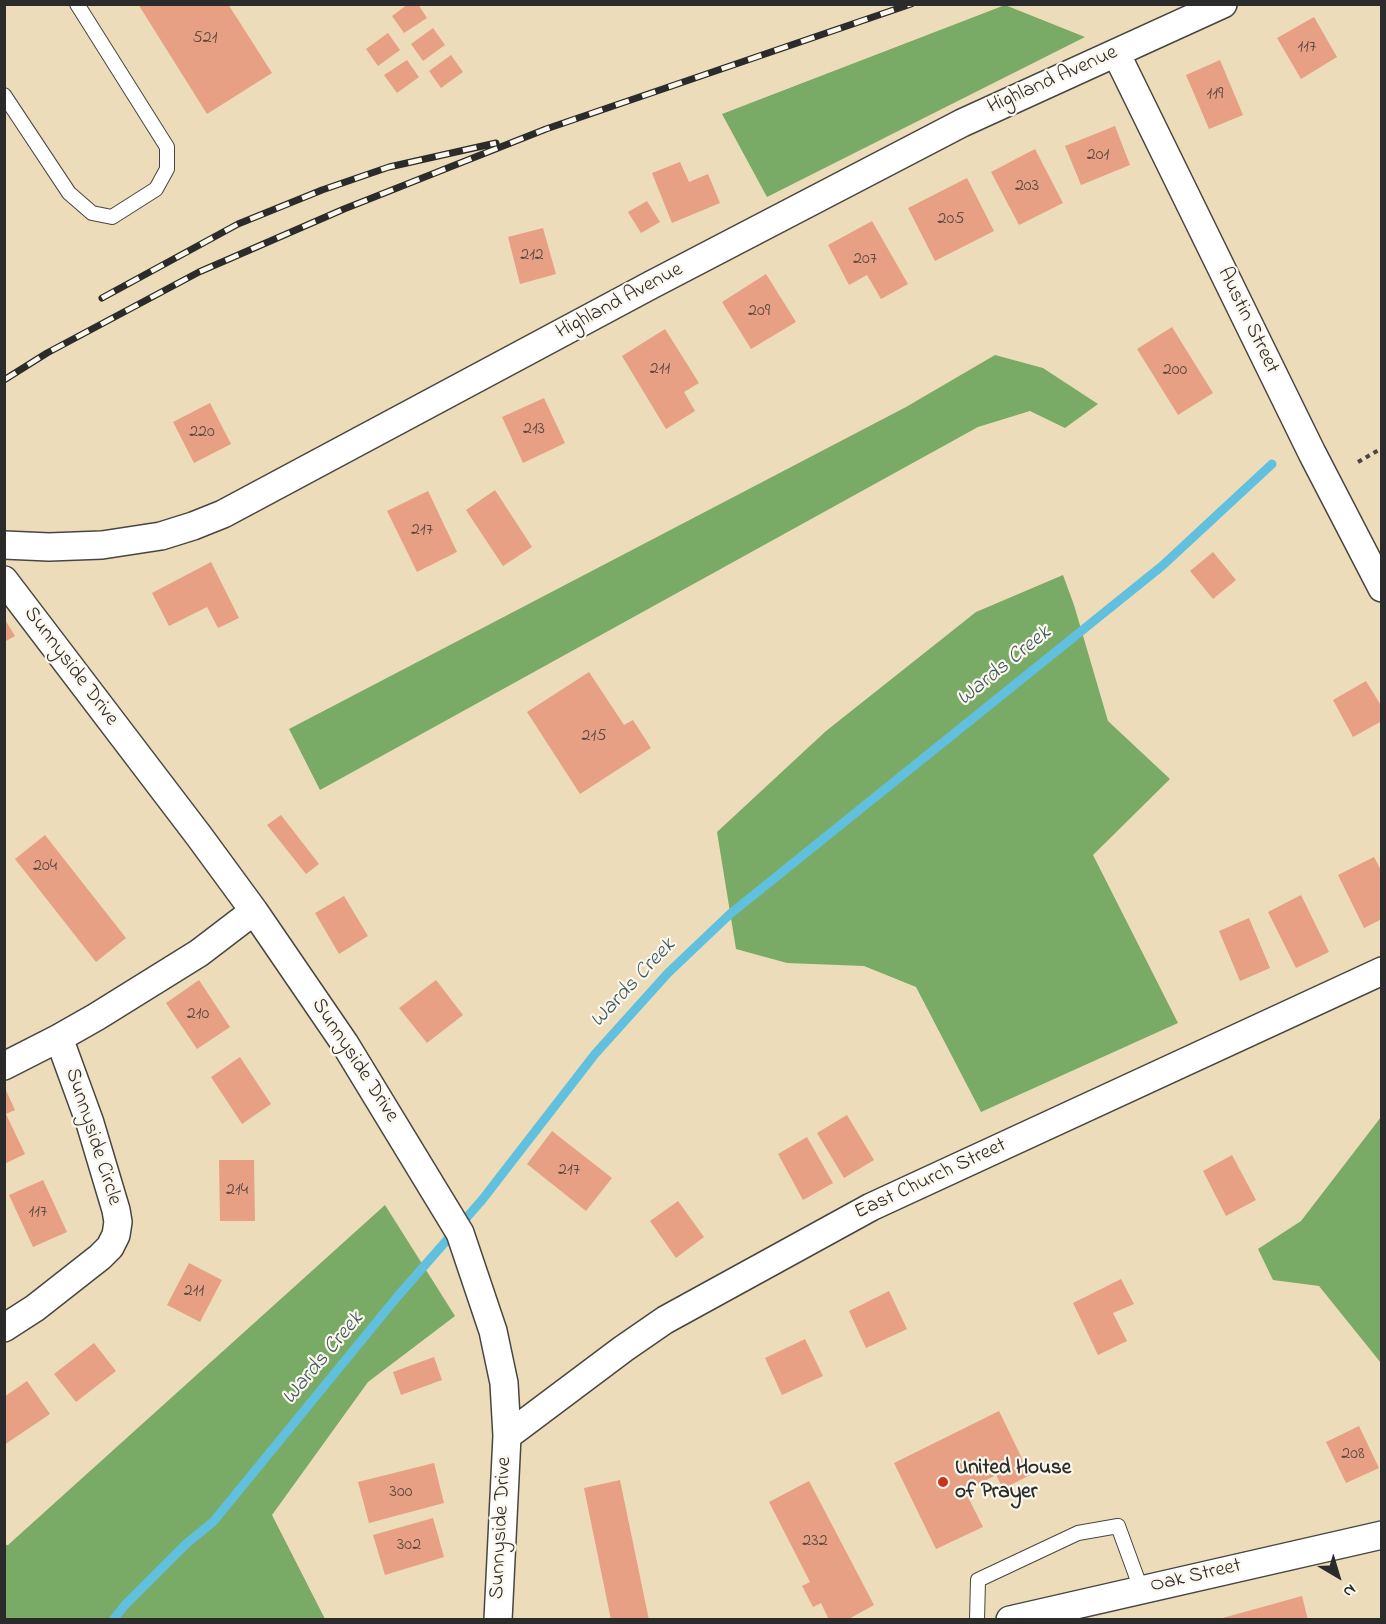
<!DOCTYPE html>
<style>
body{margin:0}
#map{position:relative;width:1386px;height:1624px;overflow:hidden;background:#eddcb9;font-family:"Indie Flower",sans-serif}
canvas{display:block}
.frame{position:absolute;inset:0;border:6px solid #2b2b2b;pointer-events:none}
.north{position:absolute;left:1308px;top:1546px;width:60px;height:60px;-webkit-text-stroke:4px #fbf7ec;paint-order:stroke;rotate:142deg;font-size:16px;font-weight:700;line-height:24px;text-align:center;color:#2b2b2b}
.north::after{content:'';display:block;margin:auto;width:21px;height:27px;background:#2b2b2b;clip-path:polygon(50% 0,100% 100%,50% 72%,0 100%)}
</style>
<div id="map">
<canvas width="1386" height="1624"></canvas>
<div class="frame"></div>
<div class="north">N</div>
</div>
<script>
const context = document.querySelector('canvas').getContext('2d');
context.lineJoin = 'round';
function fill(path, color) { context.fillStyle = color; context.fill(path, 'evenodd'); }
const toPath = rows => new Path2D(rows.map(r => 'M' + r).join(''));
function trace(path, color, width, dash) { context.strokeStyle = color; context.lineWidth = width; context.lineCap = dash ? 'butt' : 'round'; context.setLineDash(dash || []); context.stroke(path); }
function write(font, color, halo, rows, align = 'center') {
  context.font = font + ' "Indie Flower",sans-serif'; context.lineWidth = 4.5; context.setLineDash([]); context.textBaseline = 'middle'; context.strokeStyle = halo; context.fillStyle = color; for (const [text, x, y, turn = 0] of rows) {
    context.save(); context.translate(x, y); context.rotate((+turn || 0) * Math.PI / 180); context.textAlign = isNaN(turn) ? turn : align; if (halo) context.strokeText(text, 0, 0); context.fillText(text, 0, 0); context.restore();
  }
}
fill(toPath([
 [1005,5,1085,37,767,197,722,114],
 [995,355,1043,368,1098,404,1065,428,1030,411,978,427,320,790,289,729,906,407],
 [1063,575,1074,605,1108,721,1170,779,1093,855,1178,1023,981,1112,916,987,864,966,787,963,736,949,717,832,826,731,976,612],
 [1381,1117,1381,1363,1319,1286,1273,1280,1258,1249,1301,1221],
 [385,1205,455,1316,368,1382,272,1515,325,1619,5,1619,5,1545,8,1545]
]), '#7aab66');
trace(toPath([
 [113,1620,125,1605,186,1544,213,1522,397,1297,482,1200,595,1054,668,973,730,914,1162,566,1272,464]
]), '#60c0de', 9);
fill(toPath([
 [138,4,228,4,272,73,207,114],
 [408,4,418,4,427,18,404,33,392,16],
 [1314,17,1337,57,1301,79,1277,38],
 [433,28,445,45,423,61,411,44],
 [388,33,400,50,378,66,366,49],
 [451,55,463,72,441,88,429,71],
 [407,60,419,77,397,93,384,75],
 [1220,60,1243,115,1209,129,1186,75],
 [1115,126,1130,165,1081,185,1065,146],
 [1035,149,1063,203,1019,225,991,172],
 [680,162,689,182,708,174,720,203,672,223,652,173],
 [967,178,994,231,935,261,908,208],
 [647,201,660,222,641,233,628,212],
 [872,221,908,284,881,299,867,275,849,285,828,245],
 [543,228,556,274,520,284,508,237],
 [766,274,796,322,751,349,722,302],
 [1172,327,1213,393,1178,415,1137,349],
 [665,329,699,383,684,392,695,411,666,429,622,356],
 [544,398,565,443,523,463,502,417],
 [210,403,231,444,194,463,173,422],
 [495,490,532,547,503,566,466,510],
 [428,491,457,552,417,572,387,511],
 [1213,552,1236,580,1213,599,1190,571],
 [211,562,239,618,218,628,207,607,169,626,152,593],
 [4,618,15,636,4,642],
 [589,672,624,725,633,720,651,748,580,794,527,712],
 [1366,681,1382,707,1382,721,1353,737,1333,700],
 [281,815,319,864,306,874,267,825],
 [45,835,126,938,96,962,15,859],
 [1374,857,1382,872,1382,919,1364,928,1338,875],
 [1301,895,1329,952,1296,968,1268,912],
 [344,896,368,936,339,954,315,913],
 [1249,918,1270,968,1240,981,1219,931],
 [199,980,230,1027,197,1049,166,1003],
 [436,980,463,1015,427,1043,399,1008],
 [240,1057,271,1104,242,1124,211,1077],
 [4,1086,15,1110,6,1114,25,1154,4,1164],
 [847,1115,874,1160,844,1178,817,1133],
 [552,1131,612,1178,586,1211,527,1164],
 [807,1137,833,1183,803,1200,778,1154],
 [1232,1155,1256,1200,1226,1216,1203,1171],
 [219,1160,254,1160,255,1221,220,1221],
 [43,1180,67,1232,33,1247,9,1195],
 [678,1201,704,1237,676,1258,650,1221],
 [189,1263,222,1280,200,1322,167,1305],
 [1121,1279,1134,1304,1113,1313,1127,1341,1098,1355,1073,1303],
 [889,1291,907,1329,866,1348,849,1311],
 [805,1339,823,1376,782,1395,765,1358],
 [94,1343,116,1371,76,1402,54,1374],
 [434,1357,442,1380,401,1395,393,1372],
 [27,1381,50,1414,4,1445,4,1397],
 [999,1411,1030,1475,1003,1489,996,1475,965,1491,983,1527,936,1549,894,1463],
 [1359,1426,1379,1468,1346,1483,1326,1442],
 [434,1463,444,1503,369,1523,358,1482],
 [620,1480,649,1620,611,1620,584,1488],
 [809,1481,874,1605,847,1620,829,1620,821,1603,813,1607,802,1586,810,1582,769,1502],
 [433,1518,444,1557,385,1575,373,1535],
 [1302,1596,1308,1620,1219,1620,1219,1619]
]), '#e7a084');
const service = toPath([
 [4,95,69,193,92,213,112,217,156,189,167,169,167,147,77,4],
 [977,1620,978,1580,1078,1533,1118,1526,1141,1589]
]);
const minor = toPath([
 [1116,53,1312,453,1382,588],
 [4,545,49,547,102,545,161,536,193,526,223,514,651,285,962,123,1223,4],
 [4,580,199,836,254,911,345,1044,460,1233,493,1331,504,1383,507,1436,498,1620],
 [59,1038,96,1017,199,953,254,911],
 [4,1066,59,1038,90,1123,116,1210,118,1222,116,1235,110,1247,100,1257,35,1308,4,1328],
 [507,1436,623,1349,665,1320,871,1207,1382,971],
 [1010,1620,1382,1535]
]);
trace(service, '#484640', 16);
trace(minor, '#484640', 30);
trace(toPath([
 [1358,462,1382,448]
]), '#484640', 4, [4.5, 4.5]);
trace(service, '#fff', 14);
trace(minor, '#fff', 27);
const rail = toPath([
 [102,298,238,224,322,190,389,167,496,143],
 [4,380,47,353,199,272,344,209,546,129,911,4]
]);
trace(rail, '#2b2b2b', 7);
trace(rail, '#fbf7ec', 4.5, [14]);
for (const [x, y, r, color] of [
 [943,1482,6,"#c8321e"]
]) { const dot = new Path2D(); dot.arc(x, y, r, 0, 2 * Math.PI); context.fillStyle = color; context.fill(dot); trace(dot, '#fbf7ec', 2); }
write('18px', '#5a4841', null, [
 ["521",205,39],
 ["117",1307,48],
 ["119",1215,95],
 ["201",1098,156],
 ["203",1027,187],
 ["205",951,220],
 ["212",532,256],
 ["207",865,260],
 ["209",759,312],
 ["211",660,370],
 ["200",1175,371],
 ["213",534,430],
 ["220",202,433],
 ["217",422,531],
 ["215",594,737],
 ["204",45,867],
 ["210",198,1015],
 ["217",569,1171],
 ["214",237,1191],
 ["117",38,1213],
 ["211",194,1292],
 ["208",1353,1455],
 ["300",401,1493],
 ["232",815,1542],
 ["302",409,1546]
]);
write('21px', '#2b2b2b', '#fbf7ec', [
 ["Highland Avenue",1053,81,-24],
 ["Highland Avenue",620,302,-28],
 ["Austin Street",1247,321,64],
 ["Sunnyside Drive",70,667,53],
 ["Sunnyside Drive",354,1061,57],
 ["Sunnyside Circle",92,1137,72],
 ["East Church Street",931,1180,-25],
 ["Sunnyside Drive",502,1528,-87],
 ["Oak Street",1196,1577,-13]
]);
write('bold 21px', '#2b2b2b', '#fbf7ec', [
 ["United House",955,1470],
 ["of Prayer",955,1494]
], 'left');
write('italic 22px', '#3b5861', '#fbf7ec', [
 ["Wards Creek",1005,667,-39],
 ["Wards Creek",634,984,-47],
 ["Wards Creek",324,1359,-50]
]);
</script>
